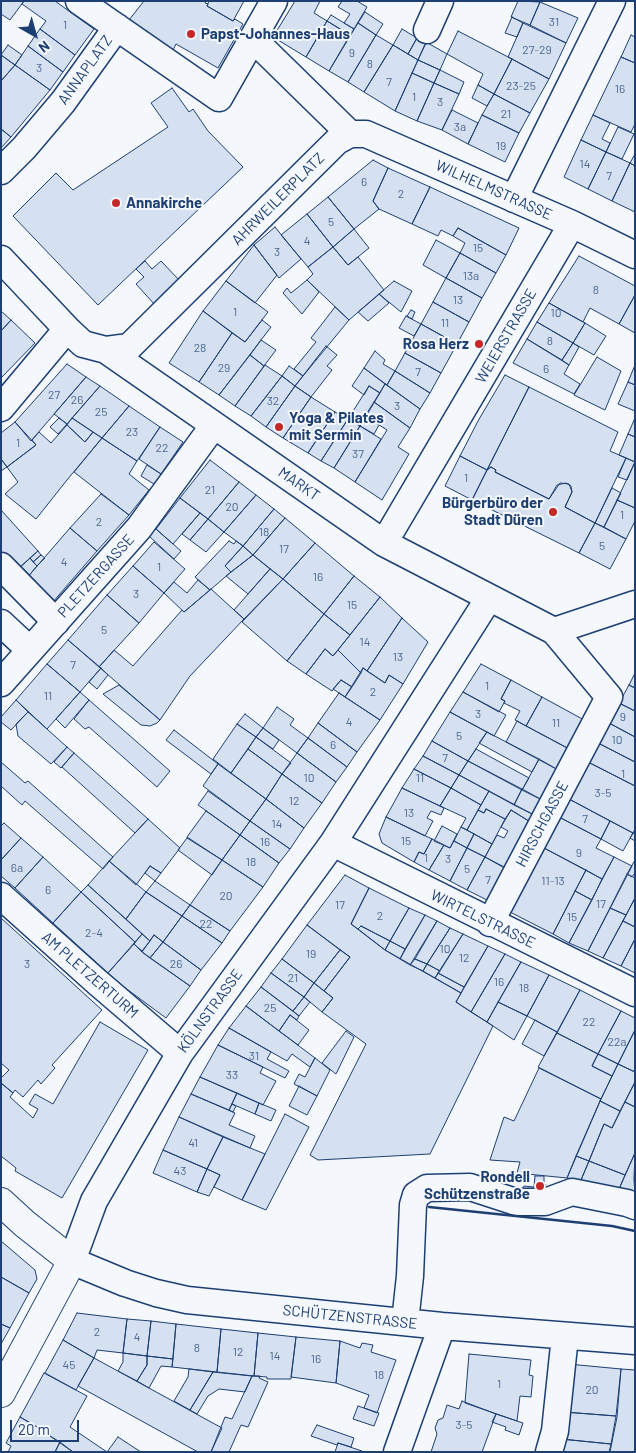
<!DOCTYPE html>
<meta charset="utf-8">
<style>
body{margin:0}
#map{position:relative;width:636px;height:1453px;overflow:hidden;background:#f4f7fb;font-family:Barlow,sans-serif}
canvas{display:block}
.frame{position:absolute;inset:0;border:2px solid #1d3f73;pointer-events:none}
.north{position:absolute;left:10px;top:10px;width:50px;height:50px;-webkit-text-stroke:4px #f4f7fb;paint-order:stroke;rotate:142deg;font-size:14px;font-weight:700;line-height:20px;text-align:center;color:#1d3f73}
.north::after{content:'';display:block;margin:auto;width:18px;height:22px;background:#1d3f73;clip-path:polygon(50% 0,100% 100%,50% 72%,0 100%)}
.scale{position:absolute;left:10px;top:1420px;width:69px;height:22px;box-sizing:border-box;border:2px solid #1d3f73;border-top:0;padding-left:6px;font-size:15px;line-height:18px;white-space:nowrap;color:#1d3f73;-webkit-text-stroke:4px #f4f7fb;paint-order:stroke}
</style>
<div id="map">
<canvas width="636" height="1453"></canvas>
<div class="frame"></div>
<div class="north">N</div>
<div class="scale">20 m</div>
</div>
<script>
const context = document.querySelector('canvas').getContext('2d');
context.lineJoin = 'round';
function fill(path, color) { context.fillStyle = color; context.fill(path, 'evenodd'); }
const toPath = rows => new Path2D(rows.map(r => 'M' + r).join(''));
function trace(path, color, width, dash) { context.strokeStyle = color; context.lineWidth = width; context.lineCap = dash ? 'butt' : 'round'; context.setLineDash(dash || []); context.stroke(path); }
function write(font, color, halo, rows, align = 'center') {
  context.font = font + ' Barlow,sans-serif'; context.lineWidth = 4; context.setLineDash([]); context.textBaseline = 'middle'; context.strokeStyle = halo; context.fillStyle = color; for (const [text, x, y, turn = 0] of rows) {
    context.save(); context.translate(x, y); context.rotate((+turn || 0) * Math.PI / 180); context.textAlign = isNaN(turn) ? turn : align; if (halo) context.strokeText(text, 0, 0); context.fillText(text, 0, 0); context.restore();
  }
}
const building = toPath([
 [1,1,24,1,10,20,1,14,1,1],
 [24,1,55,1,94,29,75,55,40,29,46,21,22,4,24,1],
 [144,1,206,1,205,3,208,4,207,6,233,21,235,19,243,24,218,68,176,44,173,50,129,20,144,1],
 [209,1,244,1,233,21,207,6,209,1],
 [295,1,320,1,314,13,327,21,306,57,273,37,295,1],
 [342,1,357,1,367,7,354,29,344,23,350,14,338,7,342,1],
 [518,1,540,2,530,25,511,17,518,1],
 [540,2,578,18,566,43,530,25,540,2],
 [365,12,383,24,376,35,358,23,365,12],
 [331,15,354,29,350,35,327,21,331,15],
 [512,17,523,23,517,37,505,33,512,17],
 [327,21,350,35,329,71,306,57,327,21],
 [358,23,376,35,348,82,329,71,358,23],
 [523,23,566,43,549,79,508,57,523,23],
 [40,29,75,55,63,72,28,46,40,29],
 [402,29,417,38,408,54,393,45,402,29],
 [458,31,512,59,494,94,478,85,483,74,447,54,458,31],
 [376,35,393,45,364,92,348,82,376,35],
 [631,35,635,37,635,63,621,57,631,35],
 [417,38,426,43,418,60,408,54,417,38],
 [426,42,447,54,440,70,418,60,426,42],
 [8,45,22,55,15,65,1,55,8,45],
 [393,45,418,60,395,111,364,92,393,45],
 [28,46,63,72,50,90,15,65,28,46],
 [1,55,15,65,1,81,1,55],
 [621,57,635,63,635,124,631,132,593,115,621,57],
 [512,59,549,79,530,113,494,94,512,59],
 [418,60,440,70,434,83,412,73,418,60],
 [15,65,50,90,11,137,1,129,1,81,15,65],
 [440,70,464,82,459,94,434,83,440,70],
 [412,73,434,83,417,121,395,111,412,73],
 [434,83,459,94,442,130,417,121,434,83],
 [478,85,494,94,487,106,472,98,478,85],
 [172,88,189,112,193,109,208,131,243,167,98,305,13,216,56,173,73,190,168,127,151,103,172,88],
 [494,94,530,113,519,133,482,115,494,94],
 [452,110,478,123,468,144,442,130,452,110],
 [482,115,519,133,505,162,468,144,482,115],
 [593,115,610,123,602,139,610,143,606,152,581,140,593,115],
 [618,127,634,134,622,159,606,152,618,127],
 [1,129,11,137,1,148,1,129],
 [581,140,606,152,588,189,564,177,581,140],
 [606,152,630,163,612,201,588,189,606,152],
 [635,154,635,166,630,163,635,154],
 [373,160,388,168,373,201,379,209,354,229,328,197,373,160],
 [630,163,635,166,635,212,612,201,630,163],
 [388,168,430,187,412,224,379,209,373,201,388,168],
 [430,187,519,228,506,255,458,228,453,236,441,230,438,236,412,224,430,187],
 [328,197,354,229,333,247,307,214,328,197],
 [307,214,333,247,308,267,281,235,307,214],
 [275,227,301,259,279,278,254,245,275,227],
 [458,228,506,255,496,273,460,253,465,243,453,236,458,228],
 [354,229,369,248,348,265,333,247,354,229],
 [436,240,460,253,446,278,423,265,436,240],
 [254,245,277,275,255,303,226,281,254,245],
 [333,247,348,265,358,257,384,290,349,320,307,280,313,274,308,267,333,247],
 [460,253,496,273,482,298,446,278,460,253],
 [579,256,635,286,635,295,619,324,590,308,583,322,549,303,579,256],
 [145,261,152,269,161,261,180,281,155,305,136,284,144,277,136,269,145,261],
 [446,278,482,298,469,322,433,302,446,278],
 [307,280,319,292,302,314,283,293,287,288,291,293,307,280],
 [226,281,268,312,245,342,203,311,226,281],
 [394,281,412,291,401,312,379,294,394,281],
 [379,294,389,303,368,321,358,312,379,294],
 [635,295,635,333,619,324,635,295],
 [433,302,469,322,457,344,421,324,433,302],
 [549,303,585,323,573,343,537,322,549,303],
 [335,307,349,320,303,376,294,369,316,342,311,338,335,307],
 [411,310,415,312,412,319,407,316,411,310],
 [1,311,11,320,1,331,1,311],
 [203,311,232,333,199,382,169,363,203,311],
 [406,316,421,324,414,336,399,328,406,316],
 [11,320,35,343,1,378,1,331,11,320],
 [262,320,271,327,219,395,199,382,232,333,245,342,262,320],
 [537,322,573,343,562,360,527,339,537,322],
 [585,323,606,336,594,355,573,343,585,323],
 [421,324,457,344,441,373,405,353,421,324],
 [527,339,569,365,564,374,580,384,574,394,513,363,527,339],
 [261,340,276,350,264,366,250,355,261,340],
 [573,343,579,347,569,365,562,360,573,343],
 [326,346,337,355,327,366,332,370,311,397,295,386,326,346],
 [375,351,385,360,383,364,395,371,387,385,364,368,375,351],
 [405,353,441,373,430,393,395,371,405,353],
 [250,355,264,366,235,406,219,395,250,355],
 [597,357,621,371,605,410,574,395,597,357],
 [67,364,86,377,31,441,15,422,67,364],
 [265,365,282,376,251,416,235,406,265,365],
 [635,365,635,385,628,382,635,365],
 [289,366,303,376,295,386,282,376,289,366],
 [364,368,385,384,380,393,369,386,364,395,352,386,364,368],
 [395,371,430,393,420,409,387,385,395,371],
 [505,375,529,387,487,470,460,456,478,421,505,375],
 [282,376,295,386,266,427,251,416,282,376],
 [86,377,100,386,67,424,54,414,86,377],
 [628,382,635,385,635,411,618,404,628,382],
 [385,384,420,409,410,428,374,402,385,384],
 [100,386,129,406,102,438,72,418,100,386],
 [295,386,311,397,283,438,266,427,295,386],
 [369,386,380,393,360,426,348,419,369,386],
 [529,387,618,432,610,451,626,458,595,523,565,507,572,492,571,486,566,483,557,485,549,499,495,472,496,470,491,467,487,470,529,387],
 [311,397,335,412,308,453,283,438,311,397],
 [374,402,410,428,398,447,409,454,382,500,355,482,387,430,365,416,374,402],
 [129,406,160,427,137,461,102,438,129,406],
 [335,412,348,419,321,461,308,453,335,412],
 [366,416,379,425,374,434,360,426,366,416],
 [59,418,67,424,58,434,50,427,59,418],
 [72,418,93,432,85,442,67,425,72,418],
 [635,418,635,437,628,434,635,418],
 [348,419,360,426,334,468,321,461,348,419],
 [15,422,36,445,7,467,1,459,1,433,15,422],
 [67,425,85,442,93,432,102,438,67,480,36,519,5,494,18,482,7,467,36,445,32,440,39,432,51,443,67,425],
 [360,426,381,439,355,482,334,468,360,426],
 [160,427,183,442,161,474,139,459,160,427],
 [628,434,635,437,635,462,619,455,628,434],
 [102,438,137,461,129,474,149,490,129,515,74,472,102,438],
 [460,456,487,470,472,500,445,486,460,456],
 [626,458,635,462,627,480,618,477,626,458],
 [1,459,7,467,1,471,1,459],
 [210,460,239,482,208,519,180,498,210,460],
 [635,462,635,508,617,500,635,462],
 [147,465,161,474,154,484,141,476,147,465],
 [491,467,496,470,495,472,549,499,560,483,569,484,572,492,565,507,595,523,579,553,472,500,487,470,491,467],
 [239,482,256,495,224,532,208,519,239,482],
 [612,488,621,493,604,527,595,523,612,488],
 [101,494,129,515,97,551,70,528,101,494],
 [256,495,274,509,243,546,224,532,256,495],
 [180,498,200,513,173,544,156,529,180,498],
 [617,500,635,508,635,521,626,539,604,527,617,500],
 [274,509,285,518,253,555,243,546,274,509],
 [1,510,38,551,17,570,1,553,1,510],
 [200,513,208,519,190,540,182,534,200,513],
 [285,518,315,543,283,579,253,555,285,518],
 [208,519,224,532,206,552,190,540,208,519],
 [595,523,626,539,610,569,579,553,595,523],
 [70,528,97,551,52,603,25,580,70,528],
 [156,529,181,551,174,559,149,536,156,529],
 [229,541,234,544,236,541,243,546,225,566,231,572,210,590,195,577,229,541],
 [154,542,185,569,164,593,133,566,154,542],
 [315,543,354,576,324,614,283,579,315,543],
 [243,546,253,555,231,572,225,566,243,546],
 [38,551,41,555,33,562,30,558,38,551],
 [41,555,45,558,37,566,33,562,41,555],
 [253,555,270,569,248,594,226,576,253,555],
 [30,558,37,566,27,578,19,568,30,558],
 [133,566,164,593,139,623,107,595,133,566],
 [270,569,283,579,244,619,234,610,270,569],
 [354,576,380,597,350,635,324,614,354,576],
 [283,579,324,614,287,661,242,622,283,579],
 [198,580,210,590,184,612,164,593,174,582,187,593,198,580],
 [211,589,244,619,190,676,160,720,99,667,114,650,133,666,182,610,184,612,211,589],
 [107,595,139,623,99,667,68,640,107,595],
 [380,597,402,618,367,671,363,668,361,673,338,650,380,597],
 [324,614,350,635,333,656,325,649,306,674,287,661,324,614],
 [402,618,428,642,403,684,389,675,385,683,367,671,402,618],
 [68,640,101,668,80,692,47,664,68,640],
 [325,649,333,656,338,650,361,673,352,687,341,680,332,691,306,674,325,649],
 [47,664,80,692,47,729,16,700,47,664],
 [481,664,511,680,501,699,505,701,499,712,463,692,481,664],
 [101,668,108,675,97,689,89,682,101,668],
 [363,668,385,683,389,675,403,684,380,720,345,697,363,668],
 [635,673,635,688,629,685,635,673],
 [341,680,352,687,345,697,333,689,341,680],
 [511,680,542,697,526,726,515,720,520,711,504,703,505,701,501,699,511,680],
 [119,685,160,720,157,723,150,726,141,725,103,694,119,685],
 [629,685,635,688,635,711,619,703,629,685],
 [80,692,89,700,65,728,56,719,80,692],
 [463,692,506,715,494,736,450,712,463,692],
 [339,693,380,720,357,752,318,723,339,693],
 [542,697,586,721,571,750,526,726,542,697],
 [16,700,28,712,11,730,1,722,1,717,16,700],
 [89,700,170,771,157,787,89,727,85,729,74,719,89,700],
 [619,703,635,711,635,737,609,723,619,703],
 [277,707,294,719,290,725,308,738,297,753,263,728,277,707],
 [28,712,67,747,51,764,18,736,16,724,28,712],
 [450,712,487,732,468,761,432,741,450,712],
 [245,714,263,728,256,737,237,724,245,714],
 [517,721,571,750,560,771,506,742,517,721],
 [318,723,357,752,347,767,308,738,318,723],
 [609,723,635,737,635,762,598,743,609,723],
 [237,724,256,737,231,773,213,759,237,724],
 [263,728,279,740,273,749,256,737,263,728],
 [174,730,218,764,211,774,166,740,174,730],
 [487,732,539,759,532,772,479,743,487,732],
 [256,737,291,763,282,774,248,749,256,737],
 [308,738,347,767,336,782,297,753,308,738],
 [432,741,468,761,459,775,423,756,432,741],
 [598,743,635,762,635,786,588,762,598,743],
 [67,747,74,753,61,768,54,762,67,747],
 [248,749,282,774,266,799,231,773,248,749],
 [476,749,529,778,522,790,468,761,476,749],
 [74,753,148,819,135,833,62,767,74,753],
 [297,753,336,782,322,803,282,774,297,753],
 [423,756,459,775,451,788,414,769,423,756],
 [539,759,560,771,544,801,522,790,539,759],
 [468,761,522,789,514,805,459,775,468,761],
 [1,762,25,783,28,781,113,857,103,869,25,801,22,805,1,786,1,762],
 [588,762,635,786,635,829,633,833,569,799,588,762],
 [218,764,266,799,250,821,203,786,218,764],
 [414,769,451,788,440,806,402,788,414,769],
 [282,774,322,803,304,828,266,799,282,774],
 [459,775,489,791,481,805,451,788,459,775],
 [402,788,444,808,441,815,431,811,427,818,433,821,425,836,386,817,402,788],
 [451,788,481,805,467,830,461,827,466,818,440,806,451,788],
 [522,789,544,801,536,816,514,805,522,789],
 [208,791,250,821,240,835,198,805,208,791],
 [489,791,536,816,532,823,511,810,505,819,486,809,484,813,478,810,489,791],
 [266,799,304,828,290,849,250,821,266,799],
 [569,799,610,821,601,839,559,817,569,799],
 [486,809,505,819,492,844,467,830,478,810,484,813,486,809],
 [511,810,532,823,508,869,485,857,497,835,504,838,508,831,501,827,511,810],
 [206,811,240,835,222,860,187,837,206,811],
 [386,817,432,839,424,854,419,852,414,862,382,843,379,834,386,817],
 [559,817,601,839,596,848,614,857,602,879,544,848,559,817],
 [148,819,180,848,161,873,150,866,136,885,109,861,148,819],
 [250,821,290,849,279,863,240,835,250,821],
 [610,821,633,833,623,851,601,839,610,821],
 [4,823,21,838,1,860,1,826,4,823],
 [442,826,457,834,450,848,434,841,442,826],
 [461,827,474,834,467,848,454,841,461,827],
 [633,833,635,834,635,841,630,838,633,833],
 [474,834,492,844,485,857,467,848,474,834],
 [240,835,279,863,263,887,222,860,240,835],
 [21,838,43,857,15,888,1,876,1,860,21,838],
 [187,838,222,860,212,875,178,850,187,838],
 [432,839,444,845,429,870,414,862,419,852,424,854,432,839],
 [454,841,467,848,450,881,429,870,444,845,450,848,454,841],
 [467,848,485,857,467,890,450,881,467,848],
 [544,848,586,870,553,934,510,912,544,848],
 [43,857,81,892,53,923,15,888,43,857],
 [485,857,508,870,491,902,467,890,485,857],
 [614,857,632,866,588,951,569,943,614,857],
 [222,860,263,887,230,931,190,905,222,860],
 [635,860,635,873,632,877,627,874,635,860],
 [109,861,146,892,126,919,88,885,109,861],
 [150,866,161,873,155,881,145,873,150,866],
 [586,870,602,879,592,900,575,891,586,870],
 [627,874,635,878,635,898,626,915,610,908,627,874],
 [345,875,369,888,351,924,385,950,461,993,456,1002,493,1026,430,1154,318,1160,310,1155,366,1044,322,1012,333,998,324,991,350,957,307,925,345,875],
 [155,881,190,905,182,916,146,892,155,881],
 [88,885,142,934,135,942,81,892,88,885],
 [369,888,409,908,390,941,361,926,358,929,351,924,369,888],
 [575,891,592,900,569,943,553,934,575,891],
 [81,892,135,942,108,973,53,923,81,892],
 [146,892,182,916,163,942,154,935,150,941,126,919,146,892],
 [635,898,635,927,623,921,635,898],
 [190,905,230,931,222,943,182,916,190,905],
 [409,908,425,915,405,949,390,941,409,908],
 [610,908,626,915,603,958,588,951,610,908],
 [425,915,437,921,410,965,400,959,425,915],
 [182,916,222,943,201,970,163,942,182,916],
 [1,918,102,1010,52,1065,55,1068,41,1084,38,1080,23,1097,15,1090,13,1093,1,1083,1,1078,9,1070,1,1063,1,918],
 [437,921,450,928,427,964,415,959,437,921],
 [623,921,635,927,635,939,621,966,603,958,623,921],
 [307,925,340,950,314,983,282,959,307,925],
 [361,926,390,941,385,950,358,929,361,926],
 [450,928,463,934,440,971,427,964,450,928],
 [142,934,150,941,142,951,134,944,142,934],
 [463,934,488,946,464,987,438,973,463,934],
 [154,935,163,942,150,958,142,952,154,935],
 [635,939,635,973,621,966,635,939],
 [390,941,405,949,400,959,385,950,390,941],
 [163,942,201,970,190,986,150,958,163,942],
 [134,944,142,952,190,986,166,1018,124,987,108,973,134,944],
 [488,946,505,954,471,1012,456,1002,488,946],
 [340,950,350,957,324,991,314,983,340,950],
 [505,954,521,962,487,1022,471,1012,505,954],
 [282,959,314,983,304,997,271,973,282,959],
 [415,959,427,964,423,971,410,965,415,959],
 [521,962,549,975,527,1016,498,1002,521,962],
 [427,964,440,971,435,978,423,971,427,964],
 [271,973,304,997,293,1011,261,987,271,973],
 [438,973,464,987,461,993,435,978,438,973],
 [549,975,580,990,557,1032,527,1016,549,975],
 [314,983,333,998,322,1012,304,997,314,983],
 [261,987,299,1016,297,1020,290,1015,279,1031,246,1006,261,987],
 [580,990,621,1011,598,1054,557,1033,580,990],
 [304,997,310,1002,299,1016,293,1011,304,997],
 [498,1002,527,1016,514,1040,487,1022,498,1002],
 [246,1006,315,1058,310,1067,292,1054,287,1061,229,1028,246,1006],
 [621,1011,635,1018,635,1030,618,1064,598,1054,621,1011],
 [290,1015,309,1030,298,1045,279,1031,290,1015],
 [535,1020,557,1032,544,1056,522,1044,535,1020],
 [100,1022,148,1050,62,1198,15,1171,16,1168,1,1156,1,1083,13,1093,10,1097,33,1118,38,1109,29,1104,35,1094,53,1104,100,1022],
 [229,1028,271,1052,267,1059,289,1071,285,1078,218,1045,229,1028],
 [635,1030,635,1072,618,1064,635,1030],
 [346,1031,354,1037,336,1074,322,1063,346,1031],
 [557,1033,598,1054,592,1066,612,1076,601,1099,538,1067,557,1033],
 [218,1045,263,1067,260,1073,276,1081,263,1105,200,1077,218,1045],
 [598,1054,618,1064,612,1076,592,1066,598,1054],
 [315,1058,330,1070,317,1096,294,1084,299,1074,305,1077,315,1058],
 [618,1064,635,1072,635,1082,620,1111,600,1101,618,1064],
 [539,1068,601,1099,567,1178,517,1173,520,1162,490,1160,504,1117,514,1121,539,1068],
 [200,1077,237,1093,229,1110,191,1094,200,1077],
 [635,1082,635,1107,625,1102,635,1082],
 [299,1086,317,1096,307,1115,289,1106,299,1086],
 [237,1093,259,1103,255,1114,232,1104,237,1093],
 [191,1094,235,1113,229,1125,255,1136,250,1148,179,1117,191,1094],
 [600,1101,620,1111,612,1128,604,1124,589,1161,576,1156,600,1101],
 [625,1102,635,1107,635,1153,625,1175,589,1161,604,1124,612,1128,625,1102],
 [259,1103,276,1110,271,1121,255,1114,259,1103],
 [232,1104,236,1106,233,1112,229,1110,232,1104],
 [285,1114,309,1127,266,1210,242,1200,285,1114],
 [179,1117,223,1137,207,1169,163,1150,179,1117],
 [223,1137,265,1154,242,1200,214,1187,220,1175,207,1169,223,1137],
 [163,1150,207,1169,197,1192,153,1173,163,1150],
 [635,1153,634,1179,635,1195,619,1189,635,1153],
 [576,1156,589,1161,581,1180,567,1178,576,1156],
 [589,1161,625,1175,619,1189,581,1180,589,1161],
 [207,1169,220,1175,209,1196,197,1192,207,1169],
 [535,1176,544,1176,544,1183,546,1185,545,1188,524,1196,519,1194,524,1186,534,1187,535,1176],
 [1,1241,35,1270,37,1279,29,1293,1,1277,1,1241],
 [1,1277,29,1293,10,1328,1,1324,1,1277],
 [77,1313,127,1319,123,1353,97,1350,94,1358,63,1340,77,1313],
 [127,1319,151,1321,147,1356,123,1353,127,1319],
 [151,1321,176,1324,173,1359,147,1356,151,1321],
 [1,1324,10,1328,1,1344,1,1324],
 [176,1324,221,1329,217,1372,172,1367,176,1324],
 [221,1329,258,1333,254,1376,217,1372,221,1329],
 [258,1333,296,1337,291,1379,267,1379,267,1377,254,1376,258,1333],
 [296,1337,340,1341,336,1383,291,1377,296,1337],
 [63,1340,94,1358,76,1390,45,1373,63,1340],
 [340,1341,360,1348,362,1343,373,1345,371,1352,396,1360,377,1413,364,1408,369,1395,336,1383,340,1341],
 [123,1353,147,1356,147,1365,137,1381,118,1371,123,1362,123,1353],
 [469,1354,531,1360,529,1375,533,1376,531,1397,520,1396,517,1421,465,1403,469,1354],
 [147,1356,173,1359,172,1367,161,1366,149,1388,137,1381,147,1365,147,1356],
 [94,1358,222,1428,211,1452,198,1452,78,1386,94,1358],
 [568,1364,621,1369,616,1416,564,1412,568,1364],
 [189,1369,213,1372,190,1410,174,1401,188,1377,189,1369],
 [621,1369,635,1370,635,1452,610,1452,617,1417,621,1369],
 [213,1372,252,1376,245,1392,219,1389,208,1396,197,1414,190,1410,213,1372],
 [44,1373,87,1396,70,1427,107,1452,73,1452,50,1436,51,1435,20,1417,44,1373],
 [252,1376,260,1376,259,1378,268,1382,248,1427,241,1425,229,1452,211,1452,225,1417,232,1419,252,1376],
 [462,1401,496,1414,482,1452,431,1452,437,1434,435,1428,438,1420,443,1418,447,1405,459,1409,462,1401],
 [358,1406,379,1413,374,1426,353,1419,358,1406],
 [564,1412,616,1416,611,1444,561,1439,564,1412],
 [496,1414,523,1423,519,1435,505,1430,506,1427,492,1422,496,1414],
 [20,1417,51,1435,50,1436,60,1442,55,1452,8,1452,11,1446,6,1443,20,1417],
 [317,1425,354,1438,351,1447,338,1443,337,1445,311,1436,317,1425],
 [118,1437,141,1452,107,1452,118,1437],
 [561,1439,611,1444,609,1452,555,1452,561,1439],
 [60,1442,73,1452,55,1452,60,1442],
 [338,1443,362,1451,362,1452,335,1452,338,1443]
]);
fill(building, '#d5e0f0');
trace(building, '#1d3f73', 1);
const minor = toPath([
 [79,1,219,98,274,1],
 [427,30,440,1],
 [253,39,350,134],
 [1,171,24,148,63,102,117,27],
 [514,199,612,1],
 [1,259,67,329,83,344,106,350,384,543,554,631,609,697,490,923],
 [106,350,129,347,337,141,350,134,366,134,572,224,635,255],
 [1,408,67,329],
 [384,543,572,224],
 [1,566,56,622],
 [489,598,333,843,180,1053,94,1201,72,1261,125,1283,156,1293,187,1300,442,1326,635,1341],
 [1,623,30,650],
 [554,631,635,604],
 [1,683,139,528,214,425],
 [333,843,635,993],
 [1,896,97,982,180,1053],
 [405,1322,410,1276,413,1205,416,1195,427,1188,470,1187,516,1202,545,1202,572,1192,627,1203,635,1206],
 [397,1452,442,1326],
 [549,1452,555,1431,565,1336]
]);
const major = toPath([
 [1,1202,25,1224,72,1261,1,1393]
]);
trace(minor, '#1d3f73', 29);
trace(major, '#1d3f73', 30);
trace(minor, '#f4f7fb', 26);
trace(major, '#f4f7fb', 28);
trace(toPath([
 [429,1207,612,1226,635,1231]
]), '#1d3f73', 2.5);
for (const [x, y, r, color] of [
 [191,34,5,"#c62828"],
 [116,203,5,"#c62828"],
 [479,344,5,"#c62828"],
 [279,427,5,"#c62828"],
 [553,512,5,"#c62828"],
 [540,1186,5,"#c62828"]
]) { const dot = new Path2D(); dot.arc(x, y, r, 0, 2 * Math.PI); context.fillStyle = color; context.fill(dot); trace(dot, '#f4f7fb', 2); }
write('12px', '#4b6792', null, [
 ["31",554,22],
 ["1",65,25],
 ["27-29",537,50],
 ["9",352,53],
 ["8",370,64],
 ["3",39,68],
 ["7",389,82],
 ["23-25",521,86],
 ["16",620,89],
 ["1",414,97],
 ["3",440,102],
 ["21",506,114],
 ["3a",460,127],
 ["19",501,146],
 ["14",585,164],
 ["7",609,176],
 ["6",364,182],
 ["2",401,194],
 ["5",331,222],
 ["4",307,241],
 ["15",478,248],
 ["3",277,252],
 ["13a",471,276],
 ["8",596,290],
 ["13",458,300],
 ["1",235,312],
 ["10",556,313],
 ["11",445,323],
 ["8",550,341],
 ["28",200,348],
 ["29",224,368],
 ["6",546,369],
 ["7",418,372],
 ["27",54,395],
 ["26",77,400],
 ["32",273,401],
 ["3",397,406],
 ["25",101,412],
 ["23",132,432],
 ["1",18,443],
 ["22",162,448],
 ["37",358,454],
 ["1",466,478],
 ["21",210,490],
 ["20",232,507],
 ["1",622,515],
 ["2",99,522],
 ["18",264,532],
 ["5",602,546],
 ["17",284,549],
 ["4",64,562],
 ["1",159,567],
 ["16",318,577],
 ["3",136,594],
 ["15",352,605],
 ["5",104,630],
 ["14",365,642],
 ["13",398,657],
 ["7",73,665],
 ["1",487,686],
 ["2",373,692],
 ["11",48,696],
 ["3",478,714],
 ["9",623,717],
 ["4",349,722],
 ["11",556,723],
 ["5",459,736],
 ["10",617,740],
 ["6",333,745],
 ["7",445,758],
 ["1",623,774],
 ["10",309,778],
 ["11",420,778],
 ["3-5",603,793],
 ["12",294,801],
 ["13",409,813],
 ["7",585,819],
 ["14",277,824],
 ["15",406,841],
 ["16",265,842],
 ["9",579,853],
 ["1",426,858],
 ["3",448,859],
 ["18",251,862],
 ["6a",17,868],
 ["5",467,869],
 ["7",488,880],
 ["11-13",553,881],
 ["6",48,890],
 ["20",226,896],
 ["17",601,904],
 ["17",340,905],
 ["2",380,916],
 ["15",572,917],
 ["22",206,924],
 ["2-4",94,933],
 ["10",445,949],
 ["19",311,954],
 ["12",464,958],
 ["3",27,964],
 ["26",176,964],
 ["21",293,978],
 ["16",499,982],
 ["18",524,988],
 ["25",270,1008],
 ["22",589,1022],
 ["22a",617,1042],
 ["31",254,1056],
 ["33",232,1075],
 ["41",193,1143],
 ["43",180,1171],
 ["2",97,1332],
 ["4",137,1337],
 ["8",197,1348],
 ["12",238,1352],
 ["14",275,1356],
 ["16",316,1359],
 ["45",69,1365],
 ["18",379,1375],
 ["1",499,1384],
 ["20",592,1390],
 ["3-5",464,1425]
]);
write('bold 15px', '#1d3f73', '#f4f7fb', [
 ["Papst-Johannes-Haus",201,34],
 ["Annakirche",126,203],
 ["Rosa Herz",469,344,"right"],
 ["Yoga & Pilates",289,418],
 ["mit Sermin",289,435],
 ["Bürgerbüro der",543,503,"right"],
 ["Stadt Düren",543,520,"right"],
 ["Rondell",530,1177,"right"],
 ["Schützenstraße",530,1194,"right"]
], 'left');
write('15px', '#1d3f73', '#f4f7fb', [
 ["ANNAPLATZ",85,70,-54],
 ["WILHELMSTRASSE",494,190,24],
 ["AHRWEILERPLATZ",278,199,-45],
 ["WEIERSTRASSE",506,336,-60],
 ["MARKT",299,484,35],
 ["PLETZERGASSE",96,576,-48],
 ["HIRSCHGASSE",542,824,-62],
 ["WIRTELSTRASSE",483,919,26],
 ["AM PLETZERTURM",90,975,41],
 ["KÖLNSTRASSE",210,1011,-54],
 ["SCHÜTZENSTRASSE",350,1317,6]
]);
</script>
